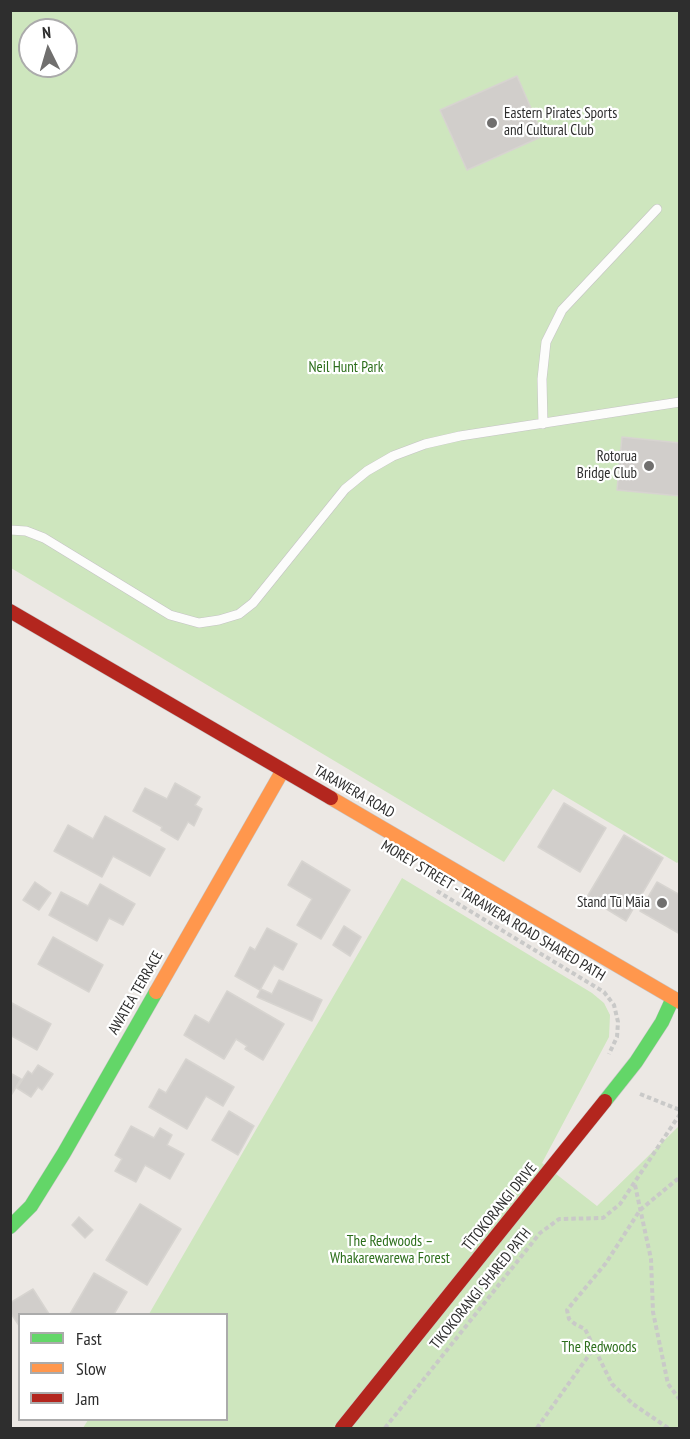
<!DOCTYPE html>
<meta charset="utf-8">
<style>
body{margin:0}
#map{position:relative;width:690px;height:1439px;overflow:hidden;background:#ece8e4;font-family:"PT Sans Narrow",sans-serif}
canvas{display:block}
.frame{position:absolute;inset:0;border:12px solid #2e2e2e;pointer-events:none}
.legend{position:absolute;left:18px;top:1313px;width:210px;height:108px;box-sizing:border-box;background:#fff;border:2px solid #ababab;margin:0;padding:8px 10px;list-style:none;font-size:18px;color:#2e2e2e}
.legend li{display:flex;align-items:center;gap:12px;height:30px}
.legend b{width:30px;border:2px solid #ababab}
.north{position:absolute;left:18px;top:18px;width:60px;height:60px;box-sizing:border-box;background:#fff;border:2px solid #ababab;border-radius:50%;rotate:355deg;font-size:16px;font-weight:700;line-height:24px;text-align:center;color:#2e2e2e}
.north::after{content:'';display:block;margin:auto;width:21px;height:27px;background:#706f6e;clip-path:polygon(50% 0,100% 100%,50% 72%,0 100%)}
</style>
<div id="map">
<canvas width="690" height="1439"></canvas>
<div class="frame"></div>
<ul class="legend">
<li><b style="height:8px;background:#63d668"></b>Fast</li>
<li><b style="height:8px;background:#ff974d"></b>Slow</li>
<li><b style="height:8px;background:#b3261e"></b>Jam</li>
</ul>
<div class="north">N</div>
</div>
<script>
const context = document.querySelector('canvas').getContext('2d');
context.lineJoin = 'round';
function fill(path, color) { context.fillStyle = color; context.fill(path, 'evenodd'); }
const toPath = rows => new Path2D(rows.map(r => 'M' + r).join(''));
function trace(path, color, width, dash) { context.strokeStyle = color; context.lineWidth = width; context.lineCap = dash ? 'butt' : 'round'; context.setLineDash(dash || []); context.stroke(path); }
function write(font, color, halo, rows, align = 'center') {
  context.font = font + ' "PT Sans Narrow",sans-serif'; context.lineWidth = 4.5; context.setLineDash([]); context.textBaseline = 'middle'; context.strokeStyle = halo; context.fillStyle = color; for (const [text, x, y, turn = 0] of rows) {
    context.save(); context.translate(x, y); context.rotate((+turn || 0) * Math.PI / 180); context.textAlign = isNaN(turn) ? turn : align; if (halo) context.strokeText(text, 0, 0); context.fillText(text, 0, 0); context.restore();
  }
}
fill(toPath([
 [11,11,679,11,680,860,677,863,553,789,504,862,11,568],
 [30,30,66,30,66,66,30,66],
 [402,878,592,993,604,1003,610,1015,609,1037,542,1163,597,1206,679,1126,679,1428,83,1428,88,1420,226,1420,226,1314,149,1314]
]), '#cee6be');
const building = toPath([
 [517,76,543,136,467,170,440,110,517,76],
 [622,437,680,443,680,496,617,490,622,437],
 [175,783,200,797,195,805,202,809,194,826,188,822,178,840,161,830,162,827,133,811,145,788,167,799,175,783],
 [564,803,606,828,580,872,538,847,564,803],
 [105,816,165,849,150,876,113,856,102,877,54,851,68,825,93,839,105,816],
 [624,835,663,858,626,921,587,897,624,835],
 [302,861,350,890,321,939,297,925,312,899,288,885,302,861],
 [35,882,51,893,39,910,23,900,35,882],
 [657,882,680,895,680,934,640,911,657,882],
 [100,884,135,904,123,925,109,918,97,941,49,915,61,892,88,906,100,884],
 [344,926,361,937,350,956,333,945,344,926],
 [267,928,297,944,283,970,274,965,260,990,235,976,250,947,255,950,267,928],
 [53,937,103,965,89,992,38,964,53,937],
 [279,980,322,1000,312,1021,257,997,261,989,272,994,279,980],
 [227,991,284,1024,263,1060,245,1049,247,1046,236,1039,224,1059,184,1035,195,1015,209,1023,227,991],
 [10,1002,51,1024,37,1050,10,1035,10,1002],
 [186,1059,234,1087,223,1106,206,1096,187,1129,149,1107,159,1089,166,1093,186,1059],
 [38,1065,53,1074,42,1090,38,1087,31,1097,17,1088,28,1071,32,1074,38,1065],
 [10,1073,21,1079,10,1097,10,1073],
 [229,1111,254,1126,238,1155,212,1140,229,1111],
 [131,1126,154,1138,160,1128,172,1135,167,1145,184,1154,170,1179,145,1165,136,1182,115,1171,122,1159,115,1155,131,1126],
 [140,1204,181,1229,147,1285,106,1260,140,1204],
 [79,1217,93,1230,85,1238,72,1225,79,1217],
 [94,1273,127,1292,114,1314,70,1314,94,1273],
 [33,1289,49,1314,20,1314,20,1327,10,1312,10,1303,33,1289]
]);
fill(building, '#d1cecb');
trace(building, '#d7d4d0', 1.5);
const lane = toPath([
 [543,424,542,379,546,342,562,310,657,209],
 [10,530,26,531,44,538,170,615,199,623,219,620,239,614,253,603,345,489,367,471,393,456,425,444,460,436,680,402]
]);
const fast = toPath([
 [605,1101,636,1062,662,1022,673,998],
 [10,1227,31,1206,64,1153,156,992]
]);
const slow = toPath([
 [331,798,680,1002],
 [156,992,283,770]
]);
const jam = toPath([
 [10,611,331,798],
 [342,1428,605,1101]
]);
trace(lane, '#c5c4c5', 10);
trace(fast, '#c5c4c5', 15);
trace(slow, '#c5c4c5', 15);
trace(jam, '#c5c4c5', 15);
trace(toPath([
 [437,891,604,992,614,1005,618,1022,617,1037,609,1054],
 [640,1094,680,1110],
 [635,1185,651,1259,653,1312,668,1384,680,1400],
 [385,1428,540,1233,559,1219,603,1218,620,1204,680,1114],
 [537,1428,594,1348],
 [668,1428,633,1404,612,1384,585,1329,575,1324,569,1319,567,1310,606,1263,640,1210,680,1177]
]), '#c9c9c8', 4, [4.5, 3]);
trace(lane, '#fcfcfb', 9);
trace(fast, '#63d668', 14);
trace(slow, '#ff974d', 14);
trace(jam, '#b3261e', 14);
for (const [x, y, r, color] of [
 [492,123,6,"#706f6e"],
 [649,466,6,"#706f6e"],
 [662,903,6,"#706f6e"]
]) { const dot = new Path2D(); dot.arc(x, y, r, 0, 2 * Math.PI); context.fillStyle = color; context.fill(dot); trace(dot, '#fff', 2); }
write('15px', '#2e2e2e', '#fff', [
 ["Eastern Pirates Sports",504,114,"left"],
 ["and Cultural Club",504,131,"left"],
 ["Rotorua",637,457],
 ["Bridge Club",637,474],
 ["Stand Tū Māia",650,903]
], 'right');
write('15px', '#2c6e1b', '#fff', [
 ["Neil Hunt Park",346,368],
 ["The Redwoods –",390,1242],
 ["Whakarewarewa Forest",390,1259],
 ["The Redwoods",599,1348]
]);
write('15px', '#2e2e2e', '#fff', [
 ["TARAWERA ROAD",354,792,30],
 ["MOREY STREET - TARAWERA ROAD SHARED PATH",493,911,31],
 ["AWATEA TERRACE",136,993,-60],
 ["TĪTOKORANGI DRIVE",500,1207,-51],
 ["TIKOKORANGI SHARED PATH",481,1289,-51]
]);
</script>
